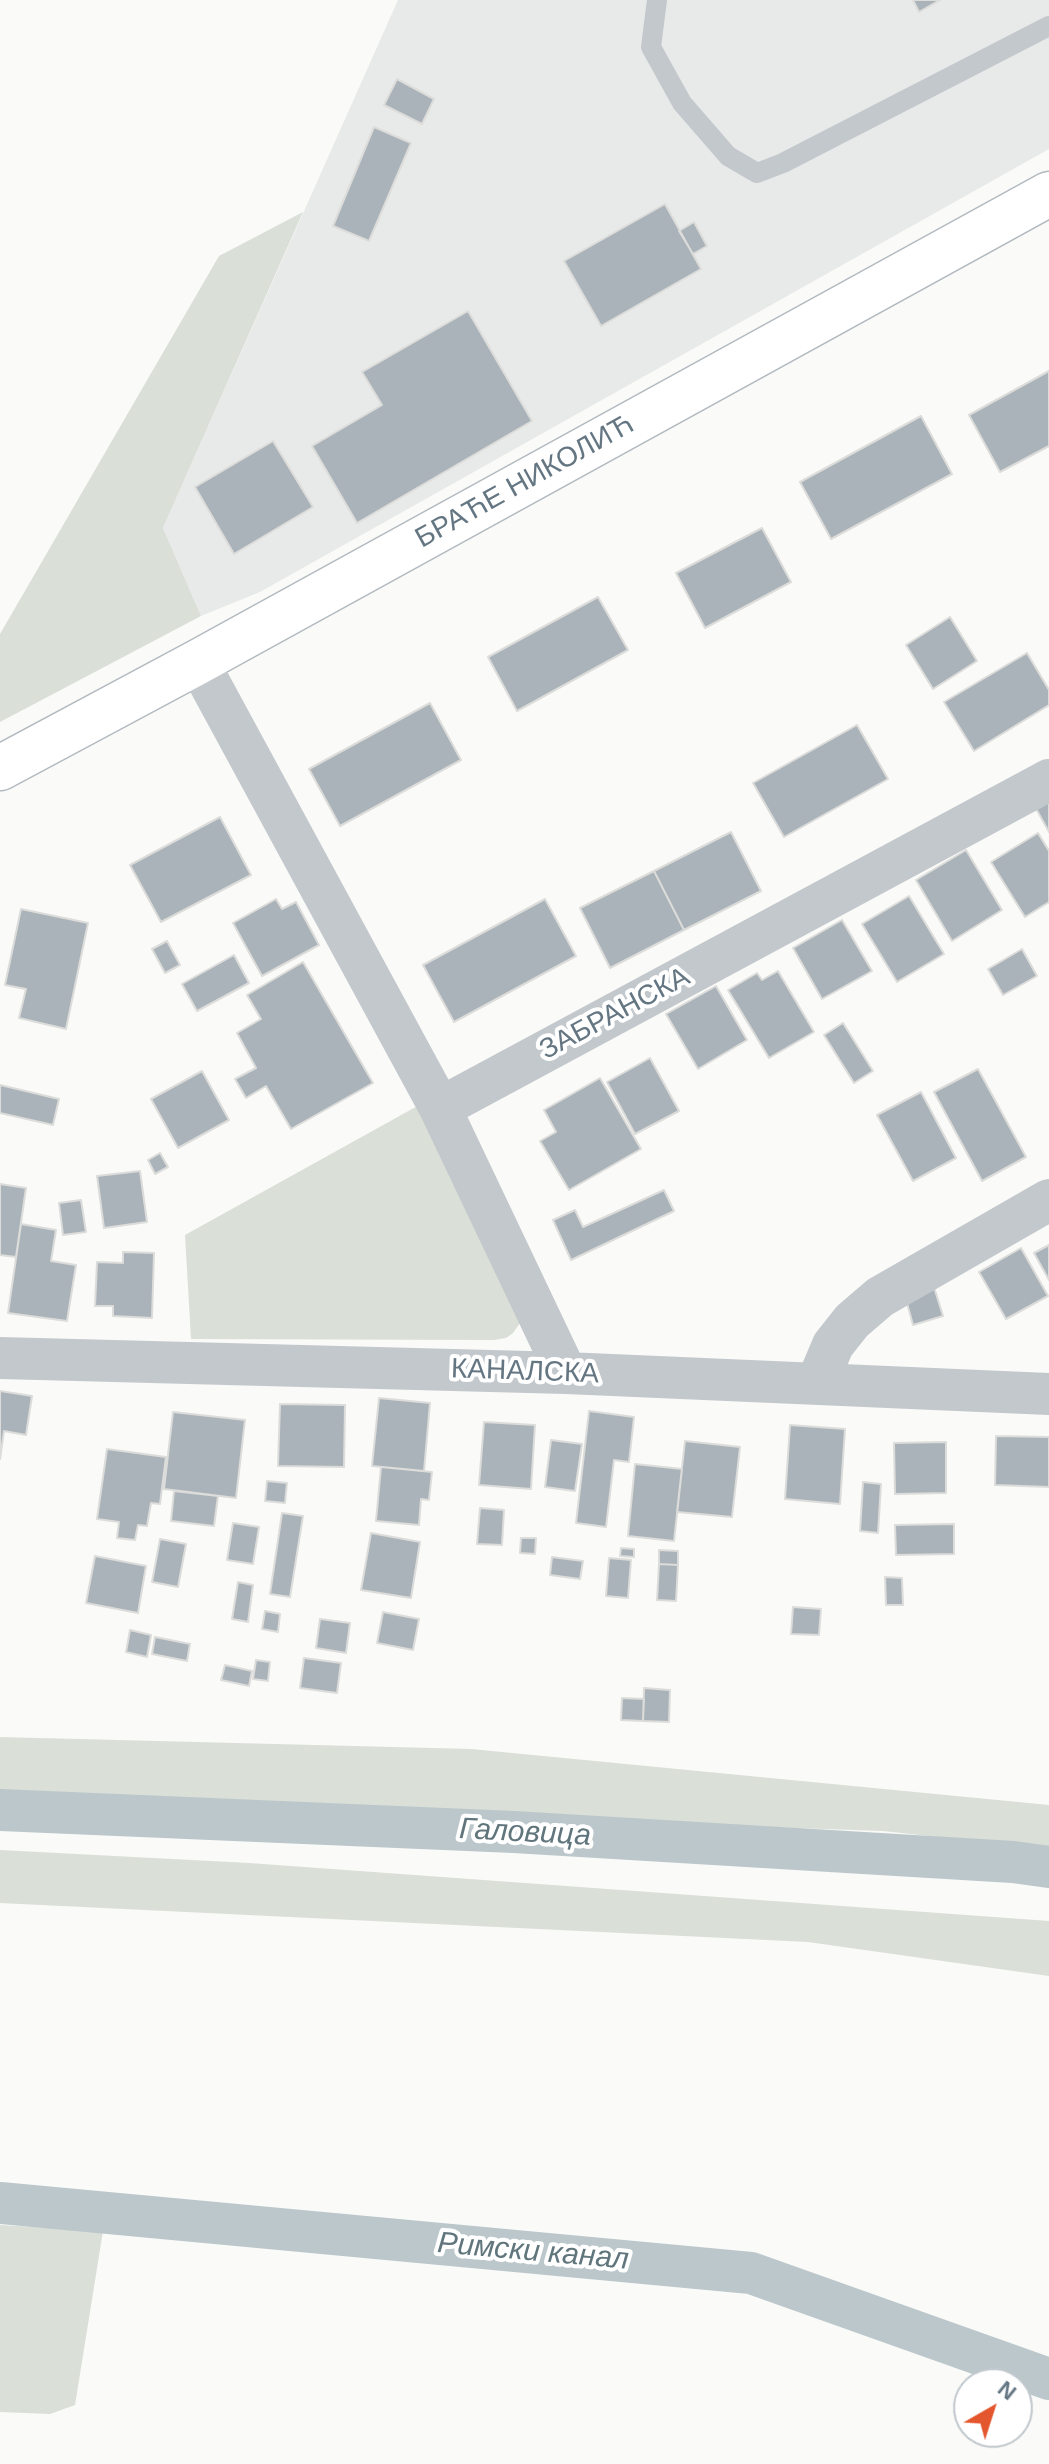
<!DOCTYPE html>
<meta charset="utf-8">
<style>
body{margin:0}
#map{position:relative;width:1049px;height:2464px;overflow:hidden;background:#fafaf8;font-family:Helvetica,sans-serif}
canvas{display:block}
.north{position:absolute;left:953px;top:2368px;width:80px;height:80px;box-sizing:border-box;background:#fff;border:2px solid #c1c8cd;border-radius:50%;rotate:39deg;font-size:22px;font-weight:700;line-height:32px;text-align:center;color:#657683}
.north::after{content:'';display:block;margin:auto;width:28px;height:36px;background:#e4572e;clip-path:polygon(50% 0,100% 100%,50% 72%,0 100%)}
</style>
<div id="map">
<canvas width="1049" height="2464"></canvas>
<div class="north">N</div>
</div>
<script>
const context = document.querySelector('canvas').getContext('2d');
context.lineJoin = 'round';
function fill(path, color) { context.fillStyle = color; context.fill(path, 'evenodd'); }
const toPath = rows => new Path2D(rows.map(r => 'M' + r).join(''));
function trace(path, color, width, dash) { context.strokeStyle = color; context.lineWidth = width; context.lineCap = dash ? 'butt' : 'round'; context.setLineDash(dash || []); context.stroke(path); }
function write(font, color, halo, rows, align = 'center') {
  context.font = font + ' Helvetica,sans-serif'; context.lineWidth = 8; context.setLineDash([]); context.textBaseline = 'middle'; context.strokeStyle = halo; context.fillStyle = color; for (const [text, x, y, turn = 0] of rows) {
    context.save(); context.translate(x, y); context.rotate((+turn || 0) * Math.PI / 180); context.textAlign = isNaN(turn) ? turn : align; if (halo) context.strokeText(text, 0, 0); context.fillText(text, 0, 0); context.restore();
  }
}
fill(toPath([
 [398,0,1049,0,1049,149,260,592,201,616,163,528]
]), '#e8e9e9');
fill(toPath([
 [303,212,163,528,201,616,0,722,0,634,219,256],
 [421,1104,520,1323,513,1333,506,1338,494,1340,191,1339,185,1235],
 [0,1737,471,1749,1049,1805,1049,1849,883,1831,0,1801],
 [0,1850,249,1863,1049,1921,1049,1976,808,1942,0,1903],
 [0,2225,103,2231,75,2405,50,2414,0,2412]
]), '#dadfd7');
trace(toPath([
 [0,1810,514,1832,1013,1862,1049,1867],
 [0,2203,751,2273,1049,2379]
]), '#bbc7cb', 42);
const building = toPath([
 [913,0,940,0,919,12,913,0],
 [397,79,434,99,422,124,384,105,397,79],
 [374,127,411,143,369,241,333,226,374,127],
 [665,204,701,269,601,326,564,261,665,204],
 [694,222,707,246,693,254,679,231,694,222],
 [468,311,532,421,357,523,312,446,382,405,362,372,468,311],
 [1049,371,1049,446,1000,472,969,415,1049,371],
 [921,416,952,474,831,539,800,482,921,416],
 [273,441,313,507,234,554,195,487,273,441],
 [762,528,791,582,705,628,676,573,762,528],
 [598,597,628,650,517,711,488,657,598,597],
 [950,617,977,661,933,689,906,645,950,617],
 [1027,653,1049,690,1049,705,974,751,944,702,1027,653],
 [430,703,461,760,340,826,309,769,430,703],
 [857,725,888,779,784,837,753,783,857,725],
 [1049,794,1049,832,1033,803,1049,794],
 [220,817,251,875,161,922,130,865,220,817],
 [731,832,761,891,684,930,654,871,731,832],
 [1038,833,1049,851,1049,902,1025,917,991,862,1038,833],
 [966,850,1002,910,952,941,916,880,966,850],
 [654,871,684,930,610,968,580,908,654,871],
 [909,896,944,954,897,982,862,924,909,896],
 [276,899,282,909,296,902,319,945,262,976,233,923,276,899],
 [545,899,576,956,454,1022,423,965,545,899],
 [21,909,88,923,66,1029,19,1018,26,989,5,985,21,909],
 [842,920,872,971,822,999,793,948,842,920],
 [167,941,180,965,165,973,152,949,167,941],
 [1022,949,1037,976,1003,995,988,969,1022,949],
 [234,955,249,983,197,1011,182,984,234,955],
 [303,962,373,1083,291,1129,266,1086,246,1098,235,1079,256,1068,237,1033,261,1019,247,995,303,962],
 [778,971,814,1032,769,1058,728,990,757,973,762,980,778,971],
 [716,986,747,1040,698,1069,666,1014,716,986],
 [843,1023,873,1071,854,1083,824,1035,843,1023],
 [650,1058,679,1111,635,1134,607,1082,650,1058],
 [978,1069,1026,1157,982,1181,934,1092,978,1069],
 [202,1071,229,1120,178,1148,151,1099,202,1071],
 [600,1078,641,1149,569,1190,540,1141,556,1132,544,1110,600,1078],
 [0,1085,59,1099,53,1125,0,1113,0,1085],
 [921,1092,956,1158,913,1181,877,1115,921,1092],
 [160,1153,168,1167,155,1174,148,1160,160,1153],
 [140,1171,147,1222,104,1228,97,1176,140,1171],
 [0,1184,26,1188,16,1257,0,1255,0,1184],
 [664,1190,674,1211,571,1260,553,1220,575,1210,583,1227,664,1190],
 [81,1200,86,1232,63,1235,59,1203,81,1200],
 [21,1224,56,1230,51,1261,76,1265,67,1321,8,1313,21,1224],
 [1049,1245,1049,1280,1034,1253,1049,1245],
 [1021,1248,1048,1296,1006,1319,979,1272,1021,1248],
 [123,1252,154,1253,152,1318,113,1316,113,1306,95,1306,97,1262,123,1263,123,1252],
 [933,1284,943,1316,913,1325,904,1292,933,1284],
 [0,1391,32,1396,26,1435,4,1431,0,1459,0,1391],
 [379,1398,430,1403,424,1471,372,1466,379,1398],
 [280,1404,345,1405,344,1467,278,1466,280,1404],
 [589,1411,634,1417,629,1462,614,1460,606,1527,576,1523,589,1411],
 [173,1412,245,1420,236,1498,164,1489,173,1412],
 [484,1422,535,1425,531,1489,479,1485,484,1422],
 [790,1425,845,1429,840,1504,785,1499,790,1425],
 [996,1436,1049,1437,1049,1487,995,1485,996,1436],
 [551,1440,582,1444,575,1491,545,1487,551,1440],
 [685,1441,740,1447,732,1517,677,1512,685,1441],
 [946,1442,946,1493,895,1494,894,1443,946,1442],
 [107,1449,166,1457,160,1504,151,1503,147,1526,138,1525,135,1540,117,1538,119,1522,97,1519,107,1449],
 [635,1464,682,1469,674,1541,628,1536,635,1464],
 [381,1467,432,1472,429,1500,421,1499,419,1525,376,1521,381,1467],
 [267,1481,287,1483,285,1503,265,1501,267,1481],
 [863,1482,881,1484,878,1533,860,1531,863,1482],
 [174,1491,218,1496,214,1526,171,1521,174,1491],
 [480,1508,504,1510,502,1545,477,1544,480,1508],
 [282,1513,303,1516,290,1597,270,1594,282,1513],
 [233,1523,259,1527,253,1564,227,1560,233,1523],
 [954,1524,954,1554,896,1555,895,1525,954,1524],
 [371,1533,420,1542,411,1598,361,1590,371,1533],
 [521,1538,536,1538,535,1554,520,1553,521,1538],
 [160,1539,186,1544,178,1587,152,1582,160,1539],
 [621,1548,634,1549,634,1557,620,1556,621,1548],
 [659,1550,678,1551,678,1565,659,1564,659,1550],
 [95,1556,146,1566,138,1613,86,1603,95,1556],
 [552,1557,583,1561,580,1579,550,1575,552,1557],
 [609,1558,631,1560,628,1598,606,1596,609,1558],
 [659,1564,678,1565,676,1601,657,1600,659,1564],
 [885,1577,902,1578,903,1605,886,1605,885,1577],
 [238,1582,253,1585,248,1622,232,1619,238,1582],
 [793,1607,821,1609,819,1635,791,1634,793,1607],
 [265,1611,280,1614,278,1632,262,1629,265,1611],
 [383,1612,419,1619,413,1650,377,1643,383,1612],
 [320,1619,350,1623,346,1653,316,1648,320,1619],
 [130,1630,151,1635,147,1657,126,1652,130,1630],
 [155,1637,190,1644,187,1661,152,1654,155,1637],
 [304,1658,341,1663,337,1693,300,1688,304,1658],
 [256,1660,270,1662,268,1681,253,1679,256,1660],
 [225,1665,252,1671,249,1686,221,1680,225,1665],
 [644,1688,670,1690,669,1722,643,1721,644,1688],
 [622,1698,644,1699,643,1721,621,1720,622,1698]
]);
fill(building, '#aab3b9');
trace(building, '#dcdcda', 2);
const secondary = toPath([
 [0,768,198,662,1049,194]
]);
trace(secondary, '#b3babf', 47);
trace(toPath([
 [657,0,651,47,682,103,728,156,757,173,783,163,1049,26]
]), '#c3c8cc', 20);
trace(toPath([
 [198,662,440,1108,566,1373],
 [440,1108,1049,780],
 [0,1358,566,1373,1049,1394],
 [817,1383,833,1345,852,1321,880,1297,1049,1200]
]), '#c3c8cc', 42);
trace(secondary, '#fff', 44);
write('28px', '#657683', '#fff', [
 ["БРАЋЕ НИКОЛИЋ",525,482,-29],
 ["ЗАБРАНСКА",615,1014,-28],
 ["КАНАЛСКА",525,1372,2]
]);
write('italic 30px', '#60757c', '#fff', [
 ["Галовица",525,1833,3],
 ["Римски канал",533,2252,5]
]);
</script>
